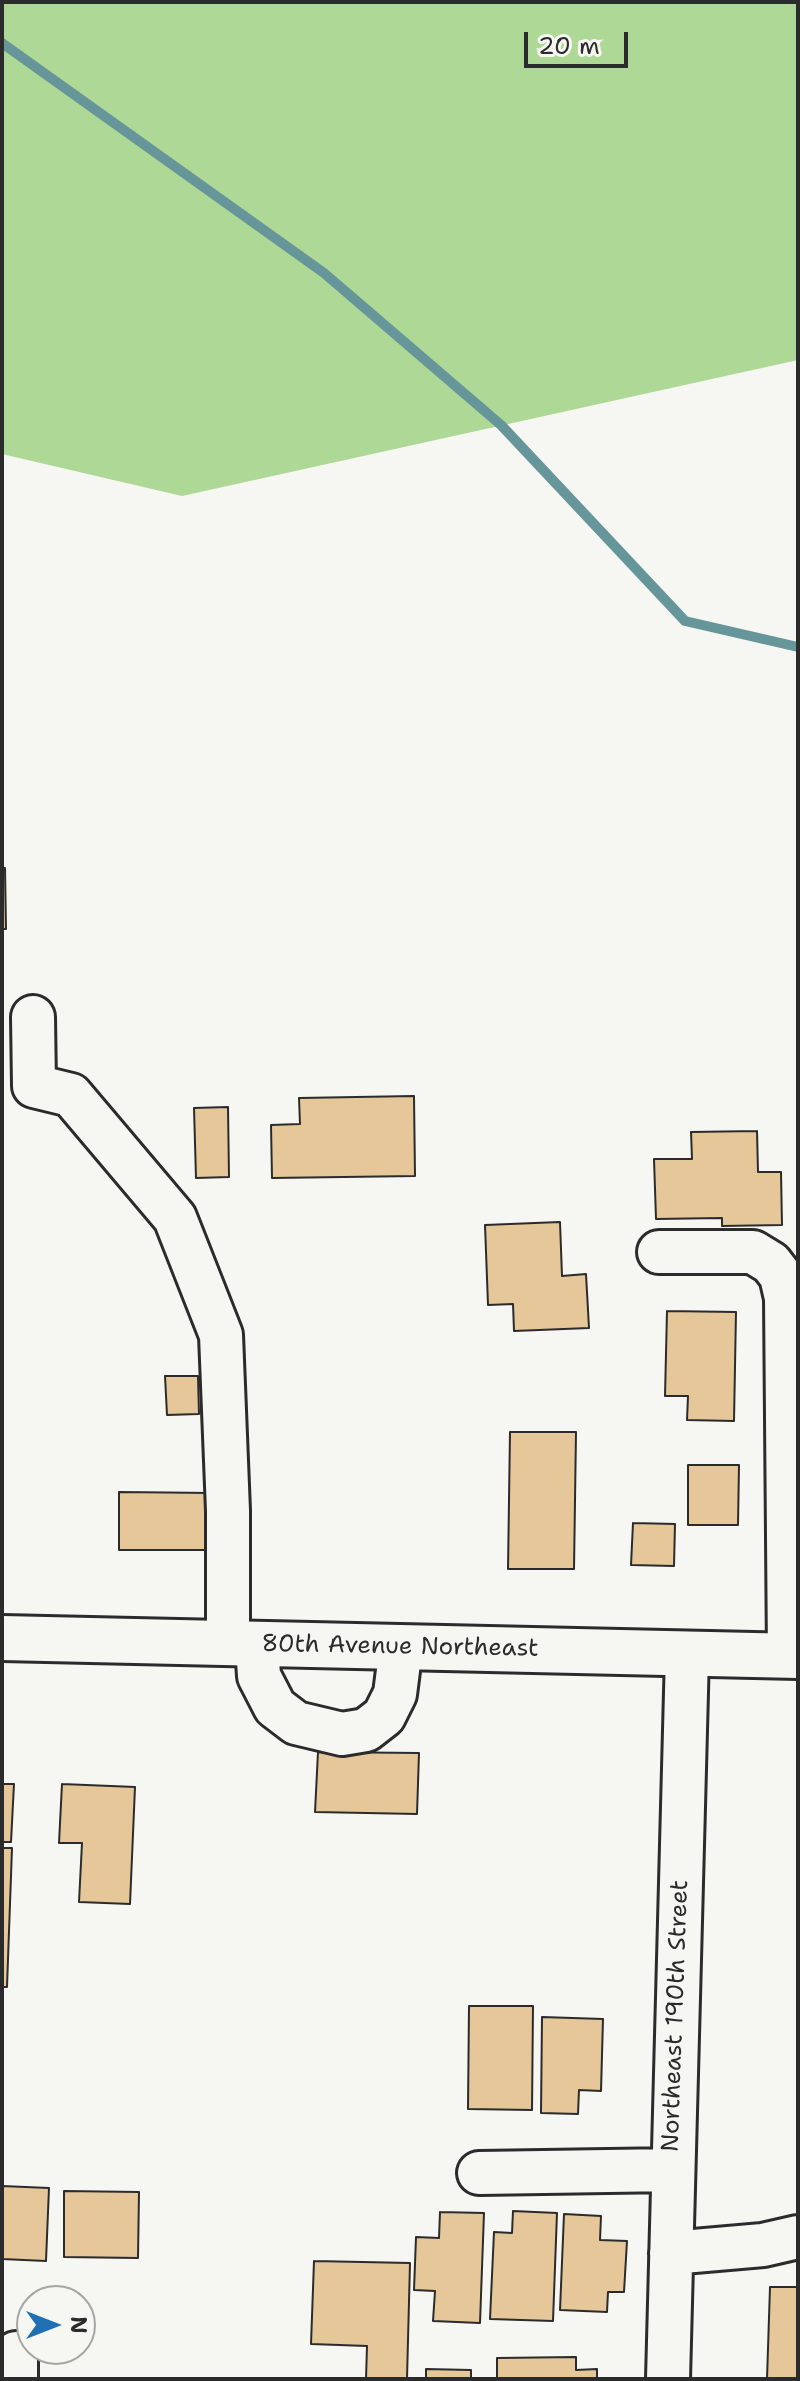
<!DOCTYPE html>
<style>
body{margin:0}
#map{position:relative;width:800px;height:2381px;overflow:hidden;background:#f6f6f2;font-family:"Shantell Sans",sans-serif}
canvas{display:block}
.frame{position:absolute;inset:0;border:4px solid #2b2b2b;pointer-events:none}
.north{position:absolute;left:16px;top:2285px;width:80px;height:80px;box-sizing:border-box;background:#f6f6f2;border:2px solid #a5a5a2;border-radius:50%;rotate:90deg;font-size:22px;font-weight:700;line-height:32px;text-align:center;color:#2b2b2b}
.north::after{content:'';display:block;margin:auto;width:28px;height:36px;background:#1f6fb2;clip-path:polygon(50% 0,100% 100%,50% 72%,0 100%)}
.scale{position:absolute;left:524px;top:32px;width:104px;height:36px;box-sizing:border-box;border:4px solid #2b2b2b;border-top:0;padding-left:10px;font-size:24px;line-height:28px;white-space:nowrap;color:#2b2b2b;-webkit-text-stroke:6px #f6f6f2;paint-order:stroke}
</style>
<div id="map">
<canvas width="800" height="2381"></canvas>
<div class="frame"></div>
<div class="north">N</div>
<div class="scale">20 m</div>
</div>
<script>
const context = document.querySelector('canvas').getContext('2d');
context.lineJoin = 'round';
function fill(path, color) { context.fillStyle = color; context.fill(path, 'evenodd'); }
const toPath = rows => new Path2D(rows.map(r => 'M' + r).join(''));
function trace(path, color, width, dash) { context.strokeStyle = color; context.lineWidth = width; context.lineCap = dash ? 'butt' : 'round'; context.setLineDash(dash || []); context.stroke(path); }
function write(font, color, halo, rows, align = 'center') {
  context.font = font + ' "Shantell Sans",sans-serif'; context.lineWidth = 7; context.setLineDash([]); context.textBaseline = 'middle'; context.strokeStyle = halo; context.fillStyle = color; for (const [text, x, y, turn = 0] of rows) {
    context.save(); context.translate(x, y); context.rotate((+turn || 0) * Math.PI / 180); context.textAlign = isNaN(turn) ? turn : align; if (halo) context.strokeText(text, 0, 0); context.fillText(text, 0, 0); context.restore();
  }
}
fill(toPath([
 [2,2,798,2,798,360,182,496,2,454]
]), '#add896');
trace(toPath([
 [2,43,324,273,501,425,685,621,798,647]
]), '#66969a', 10);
const building = toPath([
 [2,868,5,868,6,929,2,929,2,868],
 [414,1096,415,1176,272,1178,271,1125,300,1124,299,1098,414,1096],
 [228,1107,229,1177,196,1178,194,1108,228,1107],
 [757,1131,758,1172,781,1172,782,1225,722,1226,722,1218,656,1219,654,1159,692,1159,691,1132,757,1131],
 [560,1222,562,1276,586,1274,589,1328,514,1331,513,1304,488,1305,485,1225,560,1222],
 [667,1311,736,1312,734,1421,687,1420,688,1396,665,1396,667,1311],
 [165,1376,198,1376,199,1414,167,1415,165,1376],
 [510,1432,576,1432,574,1569,508,1569,510,1432],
 [688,1465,739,1465,738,1525,688,1525,688,1465],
 [119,1492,213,1493,213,1550,119,1550,119,1492],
 [633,1523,675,1524,674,1566,631,1565,633,1523],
 [318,1752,419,1753,417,1814,315,1812,318,1752],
 [2,1784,14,1784,11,1842,2,1842,2,1784],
 [62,1784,135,1787,130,1904,79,1902,82,1843,59,1843,62,1784],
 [2,1848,12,1848,7,1987,2,1987,2,1848],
 [469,2006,533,2006,532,2110,468,2109,469,2006],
 [542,2017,603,2019,601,2091,579,2090,578,2114,541,2113,542,2017],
 [2,2186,49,2188,46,2261,2,2259,2,2186],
 [64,2191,139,2192,138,2258,64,2257,64,2191],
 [513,2211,557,2213,553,2321,490,2319,494,2232,512,2233,513,2211],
 [440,2212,484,2213,480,2323,433,2321,435,2291,414,2290,416,2237,439,2238,440,2212],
 [564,2214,601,2216,600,2240,627,2241,624,2292,608,2292,607,2312,560,2310,564,2214],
 [314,2261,410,2263,407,2379,366,2379,367,2346,311,2344,314,2261],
 [770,2287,798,2287,798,2379,767,2379,770,2287],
 [576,2357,576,2370,597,2369,597,2379,497,2379,497,2358,576,2357],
 [426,2369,471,2370,471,2379,426,2379,426,2369]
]);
fill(building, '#e6c799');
trace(building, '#2b2b2b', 2);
const minor = toPath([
 [33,1017,34,1086,71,1095,175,1218,221,1335,228,1511,228,1643],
 [659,1252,753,1252,771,1263,781,1276,786,1298,789,1656],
 [257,1644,259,1676,275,1707,296,1723,342,1734,366,1730,384,1716,395,1694,401,1647],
 [479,2173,672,2170],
 [671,2253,763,2245,798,2237],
 [16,2379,16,2353],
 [668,2379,687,1654]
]);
const major = toPath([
 [2,1638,798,1656]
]);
trace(minor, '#2b2b2b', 48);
trace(major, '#2b2b2b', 50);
trace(minor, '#f6f6f2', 42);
trace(major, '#f6f6f2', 44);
write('24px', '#2b2b2b', '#f6f6f2', [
 ["80th Avenue Northeast",400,1647,1],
 ["Northeast 190th Street",676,2016,-88]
]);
</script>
